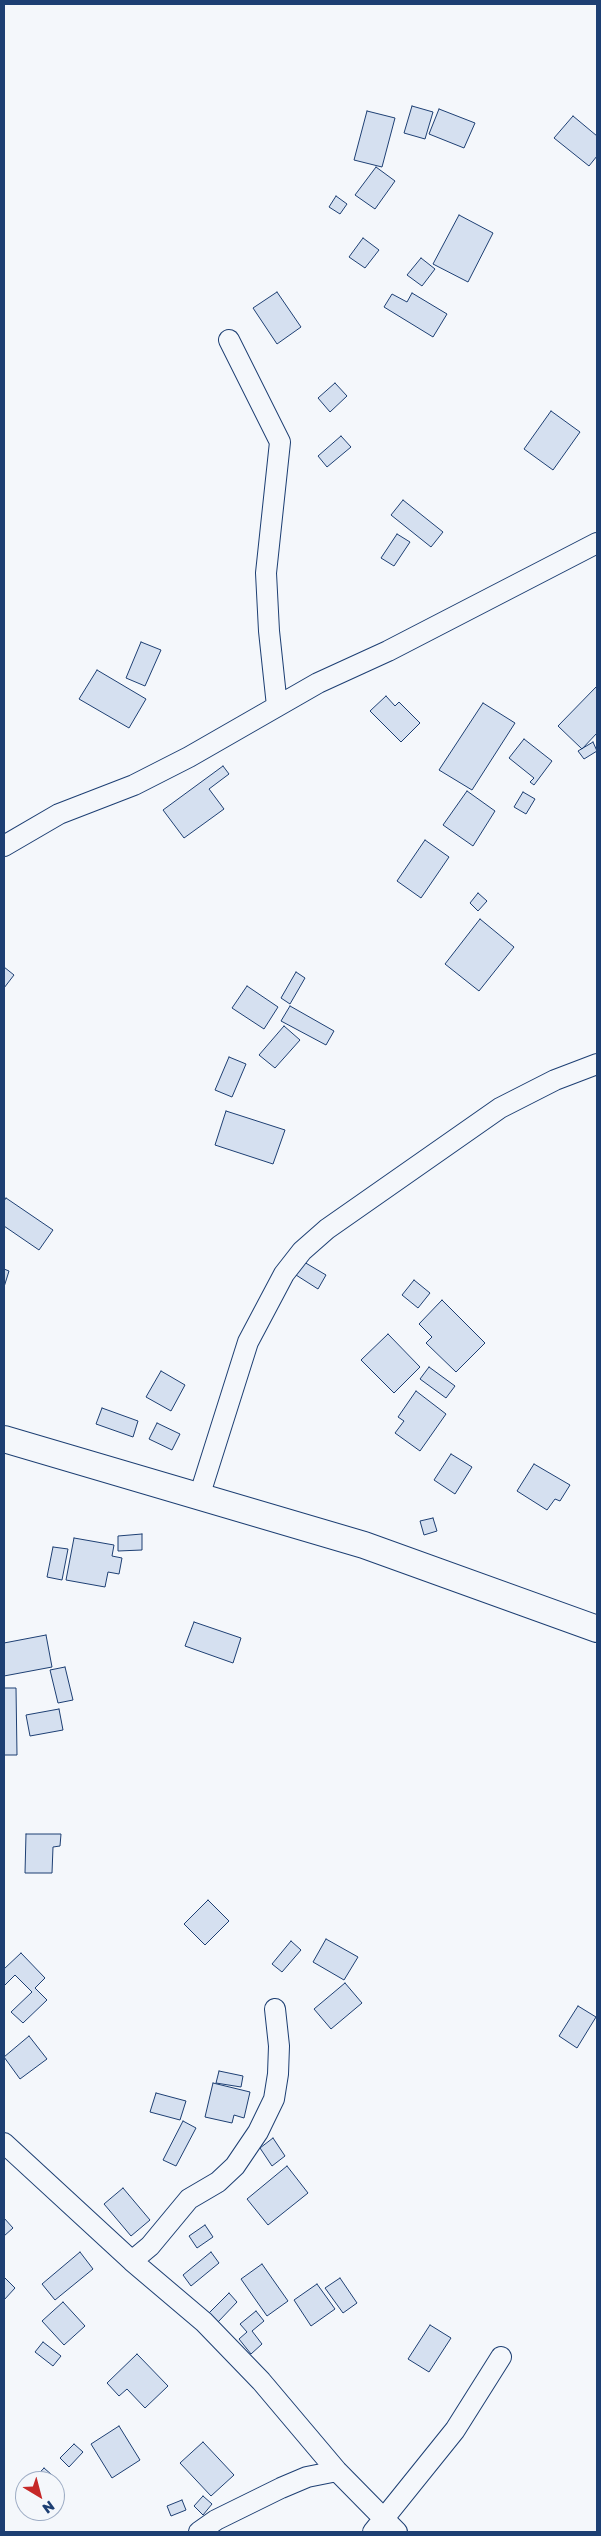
<!DOCTYPE html>
<style>
body{margin:0}
#map{position:relative;width:601px;height:2536px;overflow:hidden;background:#f4f7fb;font-family:"Golos Text",sans-serif}
canvas{display:block}
.frame{position:absolute;inset:0;border:5px solid #1d3f73;pointer-events:none}
.north{position:absolute;left:15px;top:2471px;width:50px;height:50px;box-sizing:border-box;background:#f4f7fb;border:1px solid #9eadc5;border-radius:50%;rotate:143deg;font-size:14px;font-weight:700;line-height:20px;text-align:center;color:#1d3f73}
.north::after{content:'';display:block;margin:auto;width:18px;height:22px;background:#c62828;clip-path:polygon(50% 0,100% 100%,50% 72%,0 100%)}
</style>
<div id="map">
<canvas width="601" height="2536"></canvas>
<div class="frame"></div>
<div class="north">N</div>
</div>
<script>
const context = document.querySelector('canvas').getContext('2d');
context.lineJoin = 'round';
function fill(path, color) { context.fillStyle = color; context.fill(path, 'evenodd'); }
const toPath = rows => new Path2D(rows.map(r => 'M' + r).join(''));
function trace(path, color, width, dash) { context.strokeStyle = color; context.lineWidth = width; context.lineCap = dash ? 'butt' : 'round'; context.setLineDash(dash || []); context.stroke(path); }
const building = toPath([
 [412,106,433,112,425,139,404,133,412,106],
 [439,109,475,123,464,148,429,134,439,109],
 [367,111,395,118,382,167,354,160,367,111],
 [573,116,597,136,597,156,589,166,554,138,573,116],
 [376,167,395,181,375,209,355,195,376,167],
 [336,196,347,204,340,214,329,207,336,196],
 [459,215,493,233,468,282,433,264,459,215],
 [363,238,379,250,365,268,349,257,363,238],
 [421,258,435,269,422,286,407,275,421,258],
 [277,292,301,327,277,344,253,308,277,292],
 [412,293,447,314,433,337,384,307,392,294,407,302,412,293],
 [335,383,347,396,330,412,318,398,335,383],
 [551,411,580,432,553,470,524,449,551,411],
 [341,436,351,447,327,467,318,456,341,436],
 [403,500,443,532,431,547,391,515,403,500],
 [397,534,410,542,394,566,381,558,397,534],
 [141,642,161,650,145,686,126,678,141,642],
 [97,670,146,699,129,728,79,699,97,670],
 [597,686,597,733,582,749,558,726,597,686],
 [386,696,395,706,399,702,420,723,401,742,370,711,386,696],
 [483,703,515,723,472,790,439,770,483,703],
 [524,739,552,761,534,785,530,782,534,778,509,758,524,739],
 [593,742,597,751,584,759,578,751,593,742],
 [223,766,229,774,209,789,224,809,184,838,163,810,223,766],
 [467,791,495,811,473,846,443,825,467,791],
 [523,792,535,799,526,814,514,807,523,792],
 [425,840,449,857,421,898,397,881,425,840],
 [478,893,487,901,478,911,470,903,478,893],
 [480,919,514,947,479,991,445,964,480,919],
 [4,967,14,975,4,988,4,967],
 [296,972,305,978,290,1004,281,998,296,972],
 [247,986,278,1007,264,1029,232,1008,247,986],
 [290,1006,334,1031,326,1045,281,1021,290,1006],
 [284,1026,300,1040,275,1068,259,1055,284,1026],
 [229,1057,246,1064,232,1097,215,1090,229,1057],
 [226,1111,285,1130,273,1164,215,1145,226,1111],
 [6,1198,53,1230,39,1250,4,1226,4,1201,6,1198],
 [304,1262,326,1275,318,1289,296,1275,304,1262],
 [4,1269,9,1271,4,1287,4,1269],
 [414,1280,430,1293,418,1308,402,1295,414,1280],
 [442,1300,485,1343,456,1372,426,1343,432,1337,419,1324,442,1300],
 [388,1334,420,1367,394,1393,361,1360,388,1334],
 [429,1367,455,1386,446,1398,420,1379,429,1367],
 [161,1371,185,1385,171,1411,146,1397,161,1371],
 [416,1391,446,1414,420,1451,395,1433,404,1421,398,1417,416,1391],
 [102,1408,138,1421,133,1437,96,1424,102,1408],
 [157,1423,180,1434,172,1450,149,1439,157,1423],
 [451,1454,472,1467,455,1494,434,1480,451,1454],
 [534,1464,570,1485,560,1501,555,1499,547,1510,517,1491,534,1464],
 [433,1518,437,1531,424,1535,420,1521,433,1518],
 [142,1534,142,1550,118,1551,118,1536,142,1534],
 [74,1538,114,1545,112,1556,122,1558,119,1574,108,1572,105,1587,66,1580,74,1538],
 [53,1547,68,1549,62,1580,47,1577,53,1547],
 [194,1622,241,1638,233,1663,185,1646,194,1622],
 [46,1635,52,1667,4,1676,4,1643,46,1635],
 [65,1667,73,1700,58,1703,50,1670,65,1667],
 [4,1688,16,1688,17,1755,4,1755,4,1688],
 [59,1709,63,1730,30,1736,26,1715,59,1709],
 [26,1834,61,1834,60,1846,53,1847,52,1873,25,1873,26,1834],
 [208,1900,229,1921,205,1945,184,1924,208,1900],
 [326,1939,358,1957,344,1980,313,1962,326,1939],
 [291,1941,301,1950,282,1972,272,1964,291,1941],
 [21,1953,45,1978,35,1988,47,2000,23,2023,11,2012,32,1992,15,1975,4,1986,4,1969,21,1953],
 [345,1983,362,2003,331,2029,314,2009,345,1983],
 [578,2006,596,2017,577,2048,559,2036,578,2006],
 [29,2036,47,2059,20,2079,4,2057,29,2036],
 [219,2071,243,2076,241,2087,216,2083,219,2071],
 [213,2083,250,2092,244,2118,234,2115,232,2123,205,2117,213,2083],
 [156,2093,186,2101,180,2120,150,2112,156,2093],
 [183,2121,196,2128,176,2166,163,2160,183,2121],
 [273,2138,285,2156,272,2166,260,2148,273,2138],
 [287,2166,308,2193,268,2225,247,2199,287,2166],
 [123,2188,150,2220,131,2236,104,2204,123,2188],
 [4,2218,13,2228,4,2236,4,2218],
 [205,2225,213,2237,197,2248,189,2236,205,2225],
 [80,2252,93,2269,55,2300,42,2284,80,2252],
 [211,2252,219,2263,191,2286,183,2275,211,2252],
 [262,2264,288,2301,267,2316,241,2279,262,2264],
 [4,2277,15,2288,4,2300,4,2277],
 [340,2278,357,2303,343,2313,325,2288,340,2278],
 [317,2284,335,2309,311,2326,294,2300,317,2284],
 [229,2293,237,2302,218,2322,209,2313,229,2293],
 [63,2302,85,2326,64,2345,42,2321,63,2302],
 [256,2311,264,2321,252,2331,262,2344,251,2354,239,2339,247,2332,240,2324,256,2311],
 [430,2325,451,2338,429,2372,408,2359,430,2325],
 [43,2342,61,2356,53,2366,35,2352,43,2342],
 [137,2354,168,2386,145,2408,127,2389,119,2396,107,2383,137,2354],
 [119,2426,140,2460,112,2478,91,2444,119,2426],
 [203,2442,234,2475,211,2496,180,2463,203,2442],
 [74,2444,83,2452,69,2467,60,2458,74,2444],
 [44,2468,60,2482,55,2487,55,2481,32,2481,44,2468],
 [203,2496,212,2504,203,2515,194,2506,203,2496],
 [182,2500,186,2510,171,2516,167,2506,182,2500]
]);
fill(building, '#d5e0f0');
trace(building, '#1d3f73', 1);
const minor = toPath([
 [229,340,280,442,266,573,269,631,277,706],
 [4,846,59,814,134,785,189,757,318,683,388,651,597,543],
 [199,1497,248,1342,284,1274,302,1251,327,1229,500,1108,555,1080,597,1064],
 [4,2143,132,2261,204,2322,261,2381,337,2471,397,2532],
 [132,2261,150,2246,189,2199,218,2182,235,2166,258,2132,274,2099,278,2074,279,2046,275,2009],
 [199,2532,216,2520,281,2488,307,2477,337,2471],
 [373,2532,455,2430,501,2357]
]);
const major = toPath([
 [4,1439,364,1545,597,1629]
]);
trace(minor, '#1d3f73', 22);
trace(major, '#1d3f73', 28);
trace(minor, '#f4f7fb', 20);
trace(major, '#f4f7fb', 26);
</script>
